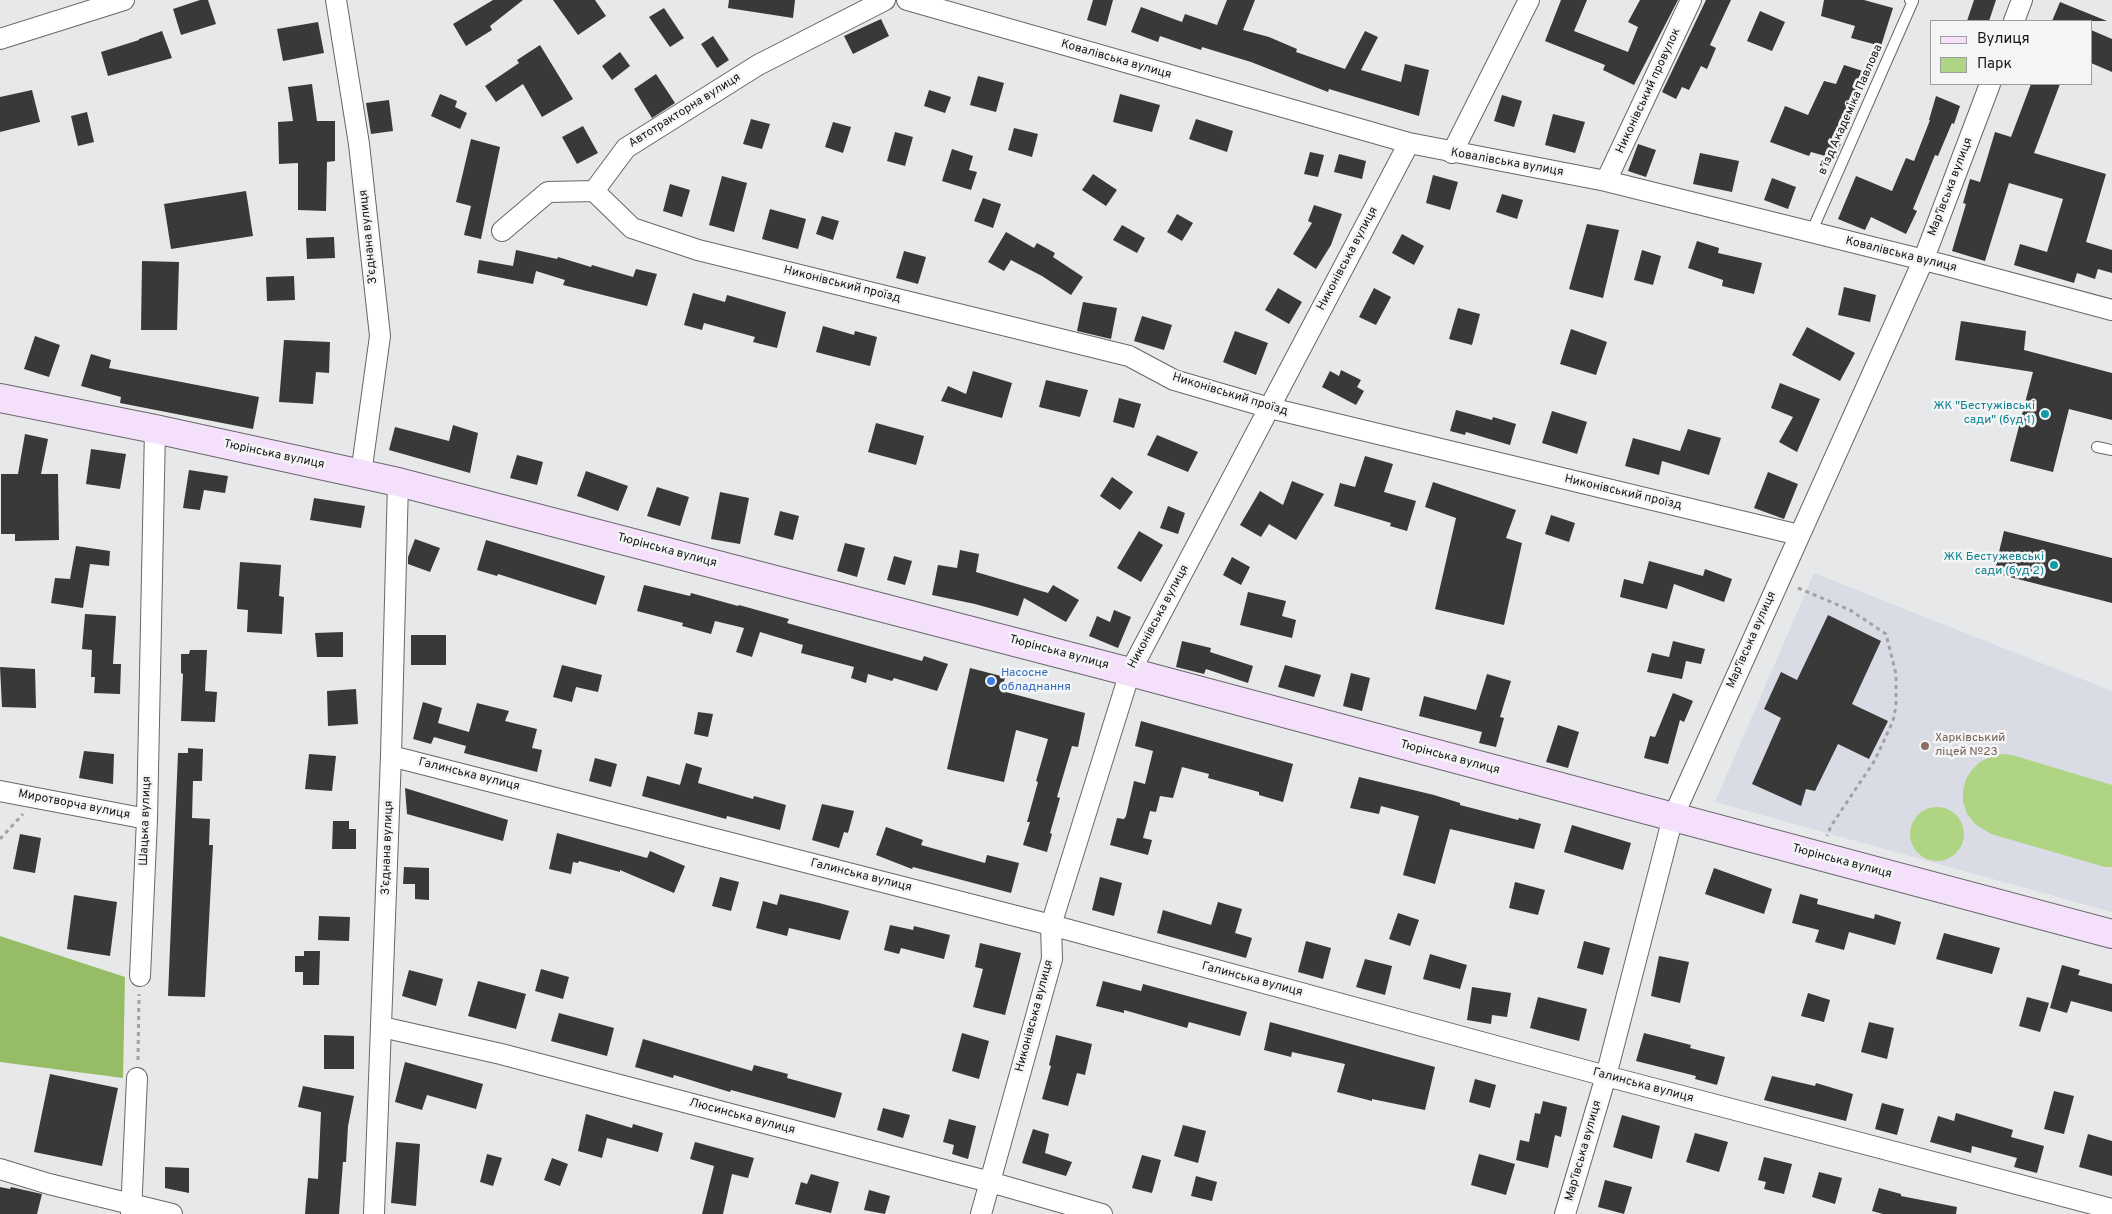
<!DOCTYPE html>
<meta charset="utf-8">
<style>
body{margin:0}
#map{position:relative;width:2112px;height:1214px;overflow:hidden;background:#e7e8e9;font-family:Overpass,sans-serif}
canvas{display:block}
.legend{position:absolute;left:1930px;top:20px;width:162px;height:65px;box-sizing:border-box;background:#f4f5f6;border:1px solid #9c9c9d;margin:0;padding:6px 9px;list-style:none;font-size:15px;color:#171718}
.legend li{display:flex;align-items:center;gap:10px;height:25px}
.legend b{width:25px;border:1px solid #9c9c9d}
</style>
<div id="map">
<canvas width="2112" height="1214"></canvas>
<ul class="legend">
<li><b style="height:6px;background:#f5e0fc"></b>Вулиця</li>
<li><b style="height:14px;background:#afd483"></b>Парк</li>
</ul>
</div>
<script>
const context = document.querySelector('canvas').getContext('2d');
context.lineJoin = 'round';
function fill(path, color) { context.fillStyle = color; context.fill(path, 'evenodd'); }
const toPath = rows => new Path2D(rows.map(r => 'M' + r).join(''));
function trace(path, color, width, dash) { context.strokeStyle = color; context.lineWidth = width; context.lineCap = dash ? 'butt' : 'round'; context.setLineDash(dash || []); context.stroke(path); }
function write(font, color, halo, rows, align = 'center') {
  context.font = font + ' Overpass,sans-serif'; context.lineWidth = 5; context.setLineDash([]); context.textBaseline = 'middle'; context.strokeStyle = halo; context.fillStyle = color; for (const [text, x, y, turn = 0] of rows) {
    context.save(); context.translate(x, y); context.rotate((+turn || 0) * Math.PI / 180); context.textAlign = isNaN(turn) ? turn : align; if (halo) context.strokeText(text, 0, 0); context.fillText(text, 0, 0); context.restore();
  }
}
fill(toPath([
 [1814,573,2112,691,2112,912,1715,802]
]), '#d9dce4');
fill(toPath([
 [2002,754,2012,755,2112,785,2112,867,2105,867,1991,834,1975,824,1967,814,1963,802,1963,790,1966,779,1971,771,1980,762,1992,756],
 '1910 834a27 27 0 1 1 54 0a27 27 0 1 1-54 0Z'
]), '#afd483');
fill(toPath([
 [0,936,125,977,123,1078,0,1062]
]), '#96bd66');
fill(toPath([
 [200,0,208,0,216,24,181,35,173,9],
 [493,0,523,0,490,26,492,30,466,46,453,24],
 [553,0,595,0,606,16,578,35],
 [729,0,795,0,793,18,728,8],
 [1093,0,1113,0,1106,26,1087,20],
 [1227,0,1255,0,1243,30,1269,37,1297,49,1296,52,1345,69,1365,31,1378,37,1361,70,1401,82,1405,64,1429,70,1419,116,1329,89,1328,92,1251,62,1202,47,1201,50,1160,36,1158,42,1131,32,1141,7,1182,22,1185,14,1217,25],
 [1561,0,1587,0,1574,31,1628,52,1638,27,1628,22,1640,0,1678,0,1634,85,1603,70,1605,65,1545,41],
 [1706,0,1731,0,1710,45,1716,48,1707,69,1701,66,1689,90,1682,87,1676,99,1662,92],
 [1824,0,1864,0,1893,8,1881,46,1851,38,1855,26,1821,16],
 [1974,0,1996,0,1989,21,1967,21],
 [2060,2,2107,21,2052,21],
 [664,8,684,38,670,47,649,17],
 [1760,11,1785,22,1772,51,1747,41],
 [881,19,889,36,853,54,844,36],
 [318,22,324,53,283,61,277,29],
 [2091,30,2112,39,2112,72,2091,63],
 [162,31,172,58,108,76,101,52,139,40,139,39],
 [713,36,729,60,717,68,701,44],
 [540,45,573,99,542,117,523,84,496,102,485,86,519,63,517,60],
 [620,52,630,66,612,80,602,66],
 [1844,65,1869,73,1856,108,1852,107,1836,159,1811,152,1809,156,1770,142,1785,106,1808,115,1824,81,1836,84],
 [656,74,675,103,652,118,634,89],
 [978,76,1004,83,996,112,970,105],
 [312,84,317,121,335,121,335,161,327,162,326,211,298,210,298,163,279,164,278,122,293,121,288,87],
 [2031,84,2060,84,2034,153,2106,174,2086,242,2112,250,2112,273,2098,269,2095,279,2077,273,2074,283,2014,265,2020,244,2047,252,2063,199,2009,183,1985,261,1952,251,1966,204,1963,203,1970,179,1980,182,1995,132,2011,137],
 [32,90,40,122,0,132,0,97],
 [929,90,951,97,945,113,924,106],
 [440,94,457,101,455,107,467,113,460,129,431,116],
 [1120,94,1160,105,1152,132,1113,122],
 [1502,95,1522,101,1514,127,1494,121],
 [1936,96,1960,106,1954,124,1952,123,1938,156,1935,155,1913,209,1917,211,1906,234,1871,217,1865,230,1838,219,1856,176,1892,191,1906,158,1914,161,1930,120,1929,120],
 [389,100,393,131,371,134,366,103],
 [87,112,94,142,78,146,71,116],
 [1553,114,1585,122,1575,153,1545,145],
 [751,119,770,124,762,149,743,144],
 [1196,119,1233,131,1227,152,1189,139],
 [833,122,851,127,843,153,825,147],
 [583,126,598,153,577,164,562,137],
 [1014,128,1038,134,1032,157,1008,150],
 [895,132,913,137,905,166,887,161],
 [471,139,500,147,481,239,464,235,471,206,456,202],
 [1638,144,1656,150,1646,177,1628,171],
 [952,149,973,156,969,170,977,172,971,190,942,181],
 [1310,152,1324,155,1318,177,1304,174],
 [1700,153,1739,161,1732,192,1693,184],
 [1339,154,1366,161,1362,179,1334,172],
 [1093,174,1117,190,1106,206,1082,190],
 [1433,175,1458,182,1450,210,1426,203],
 [722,176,747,183,734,232,709,225],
 [1772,178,1796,187,1788,209,1764,200],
 [670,184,690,190,682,217,663,211],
 [246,191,253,236,171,249,164,204],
 [1502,194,1523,200,1517,219,1496,212],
 [983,198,1001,204,993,228,974,221],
 [1314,205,1342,214,1331,245,1316,269,1293,254,1312,223,1308,221],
 [770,209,806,219,798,249,762,239],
 [1177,214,1193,223,1182,241,1167,232],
 [822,216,839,221,833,240,816,234],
 [1587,224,1619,230,1603,298,1569,289],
 [1122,225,1145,238,1137,253,1113,240],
 [1006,232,1034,248,1037,243,1055,253,1053,257,1083,277,1071,295,1042,276,1011,260,1004,271,988,262],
 [1402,234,1424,246,1414,265,1392,253],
 [334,237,335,258,307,259,306,238],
 [1697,241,1719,248,1718,253,1762,263,1754,294,1722,286,1723,280,1688,268],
 [516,250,557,259,558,257,591,267,592,265,633,277,636,269,657,274,647,306,563,285,565,280,536,271,533,284,477,273,479,260,513,266],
 [1642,250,1661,256,1653,285,1634,280],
 [904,251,926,257,918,284,896,278],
 [142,261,179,262,177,330,141,330],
 [294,276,295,300,267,301,266,277],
 [1844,287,1876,295,1870,322,1838,315],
 [1278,288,1302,302,1289,324,1265,310],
 [1374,288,1391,297,1376,325,1359,317],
 [693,293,725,302,727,295,786,312,777,348,753,342,755,337,704,323,702,330,684,325],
 [1083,302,1117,308,1111,339,1077,331],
 [1458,308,1480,314,1472,345,1449,339],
 [1142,316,1172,325,1164,350,1134,341],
 [1961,321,2026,331,2024,350,2112,373,2112,420,2069,409,2053,472,2010,461,2033,372,1955,360],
 [823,326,854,335,855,331,877,337,870,366,816,352],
 [1807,327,1855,353,1840,381,1792,355],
 [1571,329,1607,342,1596,375,1560,364],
 [1235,331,1268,343,1256,375,1223,362],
 [35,336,60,345,49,377,24,369],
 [284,340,330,342,329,373,316,372,313,404,279,402],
 [91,354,111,360,109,368,259,397,253,429,120,403,121,397,81,386],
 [1341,370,1361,380,1357,387,1364,391,1356,405,1322,387,1330,371,1339,376],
 [973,371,1012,383,1002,418,941,401,948,386,966,394],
 [1046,380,1088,390,1080,417,1039,407],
 [1780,383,1820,399,1797,452,1779,442,1793,417,1771,408],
 [1119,398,1141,404,1134,428,1113,422],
 [1456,410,1492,420,1493,417,1516,424,1510,445,1466,432,1465,435,1450,431],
 [1552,411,1587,422,1577,454,1542,443],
 [876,423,924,436,916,465,868,452],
 [453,425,478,433,470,473,389,450,395,427,449,441],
 [1688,429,1721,438,1709,475,1662,461,1659,475,1625,466,1633,438,1680,451],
 [25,434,48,439,41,474,58,474,59,540,15,541,15,534,1,534,1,474,18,474],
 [1157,435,1198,452,1188,472,1147,455],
 [91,449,126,454,120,489,86,484],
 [517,455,543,462,537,485,510,478],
 [1365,456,1393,464,1384,492,1416,501,1407,531,1390,526,1391,523,1334,506,1340,483,1355,487],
 [189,470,228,476,225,493,204,490,200,510,183,508],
 [586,471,628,486,618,511,577,496],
 [1768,472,1798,484,1784,519,1754,508],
 [1112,477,1133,492,1120,510,1100,496],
 [1292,481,1324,494,1296,540,1269,524,1261,537,1240,525,1260,491,1283,505],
 [1433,482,1516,510,1506,538,1522,543,1504,625,1435,609,1456,518,1425,507],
 [657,487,689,497,680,526,647,516],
 [720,492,749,498,740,544,711,539],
 [314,498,365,506,361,528,310,520],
 [1168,506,1185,513,1178,534,1160,528],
 [780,511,799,516,793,540,774,535],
 [1551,515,1575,523,1569,542,1545,534],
 [1139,531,1163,545,1141,582,1117,568],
 [2004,531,2112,558,2112,603,1994,573],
 [415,539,440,548,430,572,408,564,408,557],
 [486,540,605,576,596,605,498,574,497,576,477,570],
 [845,543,865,548,857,577,837,571],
 [76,546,110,551,109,566,90,564,83,608,51,603,55,578,70,579],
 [960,550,979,554,976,572,1048,593,1053,585,1079,600,1066,622,1024,598,1018,616,975,604,932,595,938,565,957,568],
 [894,556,912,561,905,585,887,580],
 [1232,557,1250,567,1241,585,1223,575],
 [1649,561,1703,576,1705,569,1732,579,1724,602,1674,584,1667,609,1620,597,1624,579,1643,584],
 [240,562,281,565,279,596,284,597,282,634,247,632,248,610,237,609],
 [644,585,690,596,691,593,738,606,739,605,789,619,787,623,922,661,924,656,948,664,937,691,894,678,892,681,868,674,866,683,851,678,854,667,801,653,803,645,760,632,752,657,736,652,744,628,715,621,711,634,682,626,683,623,637,611],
 [1248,592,1286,601,1282,616,1296,620,1292,638,1240,625],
 [1114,610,1131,617,1118,648,1089,636,1097,616,1110,622],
 [85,614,116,616,113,664,121,664,120,694,94,693,95,677,91,677,92,650,82,649],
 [1828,615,1881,641,1852,704,1888,721,1869,759,1838,744,1815,791,1806,789,1801,806,1752,784,1781,718,1764,709,1781,672,1797,680],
 [343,632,343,657,317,657,315,633],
 [411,635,446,635,446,665,411,665],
 [1182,641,1211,648,1210,652,1253,666,1248,683,1206,669,1204,674,1176,667],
 [1673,641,1705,649,1701,664,1686,661,1682,679,1647,672,1652,653,1669,657],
 [190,650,207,650,205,691,217,692,215,722,181,721,183,674,181,673,181,654,189,654],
 [562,665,602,675,598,692,576,687,572,702,553,697],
 [1285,665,1321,675,1314,697,1278,687],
 [0,667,35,669,36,708,2,707],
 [970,668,1005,677,1002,691,1085,713,1078,747,1072,746,1057,797,1060,798,1050,833,1052,834,1047,852,1023,845,1030,822,1027,822,1038,782,1036,781,1048,739,1016,730,1004,782,947,769],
 [1351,673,1370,678,1362,711,1343,706],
 [1487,674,1511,681,1500,717,1504,718,1496,747,1479,743,1482,732,1419,716,1424,696,1476,710],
 [356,689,358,724,328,726,327,691],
 [1673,693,1693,701,1684,722,1680,720,1668,764,1644,758,1650,736,1655,737],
 [423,702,442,708,438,723,469,732,477,703,509,711,505,721,537,729,532,748,542,750,537,772,464,753,466,746,434,737,431,744,413,739],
 [698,712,713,714,708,737,694,734],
 [1141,721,1293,764,1283,802,1259,795,1259,792,1208,778,1209,774,1182,767,1173,798,1160,796,1156,812,1150,811,1143,838,1152,840,1148,855,1110,845,1117,818,1124,819,1126,816,1134,781,1145,784,1153,751,1135,746],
 [1558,725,1579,732,1568,768,1546,762],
 [188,748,203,749,202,781,193,781,192,818,210,819,209,845,213,845,205,997,168,996,178,753,188,753],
 [84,751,114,754,113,784,79,778],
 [309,754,336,756,332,791,305,789],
 [595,758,617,764,611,787,589,781],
 [686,763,702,768,698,783,753,799,754,796,786,805,780,830,727,816,726,819,642,796,647,776,680,785],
 [1359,777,1434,795,1460,803,1460,805,1518,820,1519,818,1541,824,1534,849,1450,829,1435,884,1403,875,1419,816,1381,806,1379,814,1350,808],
 [405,788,508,820,503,841,407,814],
 [822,804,854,811,848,833,844,832,839,848,812,840],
 [333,821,349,821,349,829,356,829,356,849,332,849],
 [1572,825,1631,843,1623,870,1564,852],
 [886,827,923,840,921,845,985,863,987,855,1019,863,1011,893,913,867,912,869,876,855],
 [557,833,647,858,650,851,685,866,674,893,620,870,620,872,579,861,578,863,573,862,571,874,549,869],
 [20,834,41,838,35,873,13,869],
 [404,867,429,868,429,900,415,899,415,884,403,884],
 [1714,868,1772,889,1764,914,1705,894],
 [720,877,739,882,731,911,712,906],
 [1100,877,1122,883,1114,916,1092,910],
 [1515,882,1545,890,1538,915,1509,908],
 [780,894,819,903,849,911,840,940,789,928,787,936,756,928,763,901,777,905],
 [1800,894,1818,899,1817,904,1874,919,1875,914,1901,922,1895,945,1849,932,1844,950,1815,942,1819,930,1792,923],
 [74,895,117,902,110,956,67,949],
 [1218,902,1242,909,1235,933,1252,938,1246,958,1157,933,1163,910,1211,925],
 [1398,913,1419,920,1410,946,1389,939],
 [319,916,350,917,349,941,318,940],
 [890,925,913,930,914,926,950,935,944,959,901,948,899,954,884,950],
 [1944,933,2000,948,1992,974,1936,959],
 [1306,941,1331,948,1323,979,1298,972],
 [1584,941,1610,948,1603,975,1577,968],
 [980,943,1021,953,1005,1015,973,1007,983,969,975,967],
 [304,951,320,951,319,985,303,985,303,972,295,972,295,956,304,956],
 [1430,954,1467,965,1460,989,1423,979],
 [1659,956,1689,962,1680,1003,1651,996],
 [1365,959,1392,966,1385,995,1356,987],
 [2062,965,2080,970,2078,975,2112,984,2112,1012,2071,1001,2067,1013,2050,1008],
 [541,969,569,977,563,999,535,991],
 [409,970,443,979,436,1006,402,996],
 [478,981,526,994,516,1029,468,1016],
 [1103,981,1141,991,1143,984,1247,1012,1240,1036,1189,1022,1187,1028,1124,1010,1124,1013,1096,1006],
 [1472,987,1511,993,1507,1017,1492,1015,1491,1024,1467,1020],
 [1808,993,1830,1000,1824,1022,1801,1016],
 [1538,997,1587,1009,1579,1041,1530,1028],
 [2027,997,2049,1003,2040,1032,2019,1026],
 [559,1013,614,1028,607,1056,551,1041],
 [1270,1022,1435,1067,1425,1110,1372,1099,1372,1101,1337,1092,1345,1064,1292,1052,1291,1057,1264,1050],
 [1869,1022,1894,1028,1887,1059,1861,1052],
 [962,1033,989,1041,979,1079,952,1071],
 [1644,1033,1691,1045,1690,1048,1725,1057,1717,1085,1695,1079,1696,1076,1636,1061],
 [324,1035,354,1036,354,1069,324,1069],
 [1056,1035,1092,1044,1085,1075,1077,1073,1068,1106,1042,1099,1051,1066,1049,1065],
 [643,1039,752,1071,754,1065,788,1074,787,1078,842,1093,835,1118,731,1090,730,1092,674,1075,673,1078,635,1067],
 [405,1062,483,1084,476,1109,427,1095,422,1110,395,1102],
 [50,1074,118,1088,102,1166,34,1152],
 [1772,1076,1815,1086,1816,1083,1853,1094,1846,1121,1764,1100],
 [1475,1079,1496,1085,1490,1108,1469,1102],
 [303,1086,354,1096,348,1126,346,1162,343,1162,339,1214,305,1214,308,1178,318,1179,321,1112,298,1107],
 [2054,1091,2074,1096,2064,1134,2044,1129],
 [1543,1101,1567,1107,1561,1137,1555,1135,1548,1168,1516,1160,1520,1140,1529,1142,1535,1113,1540,1114],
 [1882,1103,1904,1109,1897,1135,1875,1129],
 [883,1108,910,1115,903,1138,877,1130],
 [1956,1113,2013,1130,2011,1137,2044,1146,2037,1173,2014,1167,2017,1158,1972,1146,1971,1153,1930,1142,1938,1116,1954,1121],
 [586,1114,632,1128,633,1124,663,1133,658,1152,607,1138,602,1158,578,1151],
 [1622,1115,1660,1126,1652,1159,1613,1147],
 [949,1119,976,1126,968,1159,952,1154,954,1145,943,1142],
 [1183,1125,1206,1131,1198,1163,1174,1156],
 [1033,1129,1049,1134,1045,1153,1072,1162,1066,1176,1022,1163],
 [1695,1133,1728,1142,1719,1172,1686,1162],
 [2088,1134,2112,1141,2112,1176,2079,1167],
 [396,1142,420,1144,416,1206,391,1203],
 [695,1142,754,1158,748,1178,732,1174,723,1214,702,1214,714,1166,690,1159],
 [487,1154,502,1158,493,1186,480,1182],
 [1479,1154,1515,1164,1506,1195,1471,1185],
 [1142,1155,1161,1160,1152,1193,1132,1188],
 [1764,1157,1792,1164,1784,1194,1764,1189,1766,1182,1758,1180],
 [552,1158,568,1164,560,1186,544,1180],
 [165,1167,189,1168,189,1193,165,1188],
 [1819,1172,1842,1178,1835,1204,1812,1197],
 [811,1174,839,1182,831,1213,795,1204,801,1182,807,1184],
 [1196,1176,1217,1182,1212,1201,1191,1196],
 [1605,1180,1632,1187,1624,1214,1598,1207],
 [0,1187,10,1189,11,1187,42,1194,37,1214,0,1214],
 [1879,1188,1901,1194,1901,1196,1957,1207,1956,1214,1883,1214,1872,1211],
 [869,1190,890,1196,885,1214,864,1210]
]), '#3a393a');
const lane = toPath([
 [1811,233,1913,1,1910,0],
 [2097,447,2112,450]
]);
const street = toPath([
 [336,0,359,144,380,336,361,474],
 [907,0,1409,143,1606,181,1944,265,2112,310],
 [2014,21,2022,0],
 [0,39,124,0],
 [1452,153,1529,0],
 [1606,181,1691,0],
 [594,191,632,228,698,250,1129,356,1174,380,1270,408,1799,535],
 [502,231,548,192,594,191,626,148,758,65,885,0],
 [391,756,1051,925,1606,1076,2112,1209],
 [0,791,147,819],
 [140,976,147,819,155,429],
 [382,1027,501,1054,990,1182,1102,1214],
 [0,1169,49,1184,172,1214],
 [131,1214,137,1078],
 [374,1214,391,756,398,482],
 [981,1214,1052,959,1051,925,1130,672,1409,143],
 [1565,1214,1606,1076,1673,817,1923,261,1990,84]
]);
const secondary = toPath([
 [0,398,155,429,398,482,1130,672,2112,934]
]);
trace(lane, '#676768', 12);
trace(street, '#676768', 22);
trace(secondary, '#676768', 30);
trace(toPath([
 [1798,588,1850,610,1886,634,1896,674,1896,706,1893,721,1875,760,1831,826,1827,836],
 [0,839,23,814],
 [138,1060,139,994]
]), '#a1a2a3', 3, [4, 4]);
trace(lane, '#fff', 10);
trace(street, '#fff', 20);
trace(secondary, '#f5e0fc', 28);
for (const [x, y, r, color] of [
 [2045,414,5,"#0f9aa8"],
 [2054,565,5,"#0f9aa8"],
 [991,681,5,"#3f7fe0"],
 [1925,746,5,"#8d6e63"]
]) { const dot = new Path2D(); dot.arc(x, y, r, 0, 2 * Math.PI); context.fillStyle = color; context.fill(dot); trace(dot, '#f4f5f6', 2); }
write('12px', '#171718', '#f4f5f6', [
 ["Ковалівська вулиця",1116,60,16],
 ["Никонівський провулок",1649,91,-65],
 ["в’їзд Академіка Павлова",1851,110,-66],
 ["Автотракторна вулиця",685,111,-32],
 ["Ковалівська вулиця",1507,163,10],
 ["Мар'ївська вулиця",1951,187,-69],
 ["З’єднана вулиця",369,237,-96],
 ["Ковалівська вулиця",1901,255,14],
 ["Никонівська вулиця",1348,259,-62],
 ["Никонівський проїзд",842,285,14],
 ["Никонівський проїзд",1230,395,17],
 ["Тюрінська вулиця",274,455,12],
 ["Никонівський проїзд",1623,493,13],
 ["Тюрінська вулиця",667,551,15],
 ["Никонівська вулиця",1159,617,-62],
 ["Мар'ївська вулиця",1752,640,-66],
 ["Тюрінська вулиця",1059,653,15],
 ["Тюрінська вулиця",1450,758,15],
 ["Галинська вулиця",469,775,14],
 ["Миротворча вулиця",74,805,11],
 ["Шацька вулиця",146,821,-88],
 ["З’єднана вулиця",388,848,-88],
 ["Тюрінська вулиця",1842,862,15],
 ["Галинська вулиця",861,876,14],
 ["Галинська вулиця",1252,980,15],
 ["Никонівська вулиця",1035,1016,-75],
 ["Галинська вулиця",1643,1086,15],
 ["Люсинська вулиця",742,1117,15],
 ["Мар'ївська вулиця",1584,1151,-74]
]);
write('12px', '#0d838f', '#f4f5f6', [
 ["ЖК \"Бестужівські",2035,407],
 ["сади\" (буд 1)",2035,421],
 ["ЖК Бестужевські",2044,558],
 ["сади (буд 2)",2044,572]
], 'right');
write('12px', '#366cbe', '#f4f5f6', [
 ["Насосне",1001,674],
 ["обладнання",1001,688]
], 'left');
write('12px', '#785e54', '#f4f5f6', [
 ["Харківський",1935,739],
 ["ліцей №23",1935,753]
], 'left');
</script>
